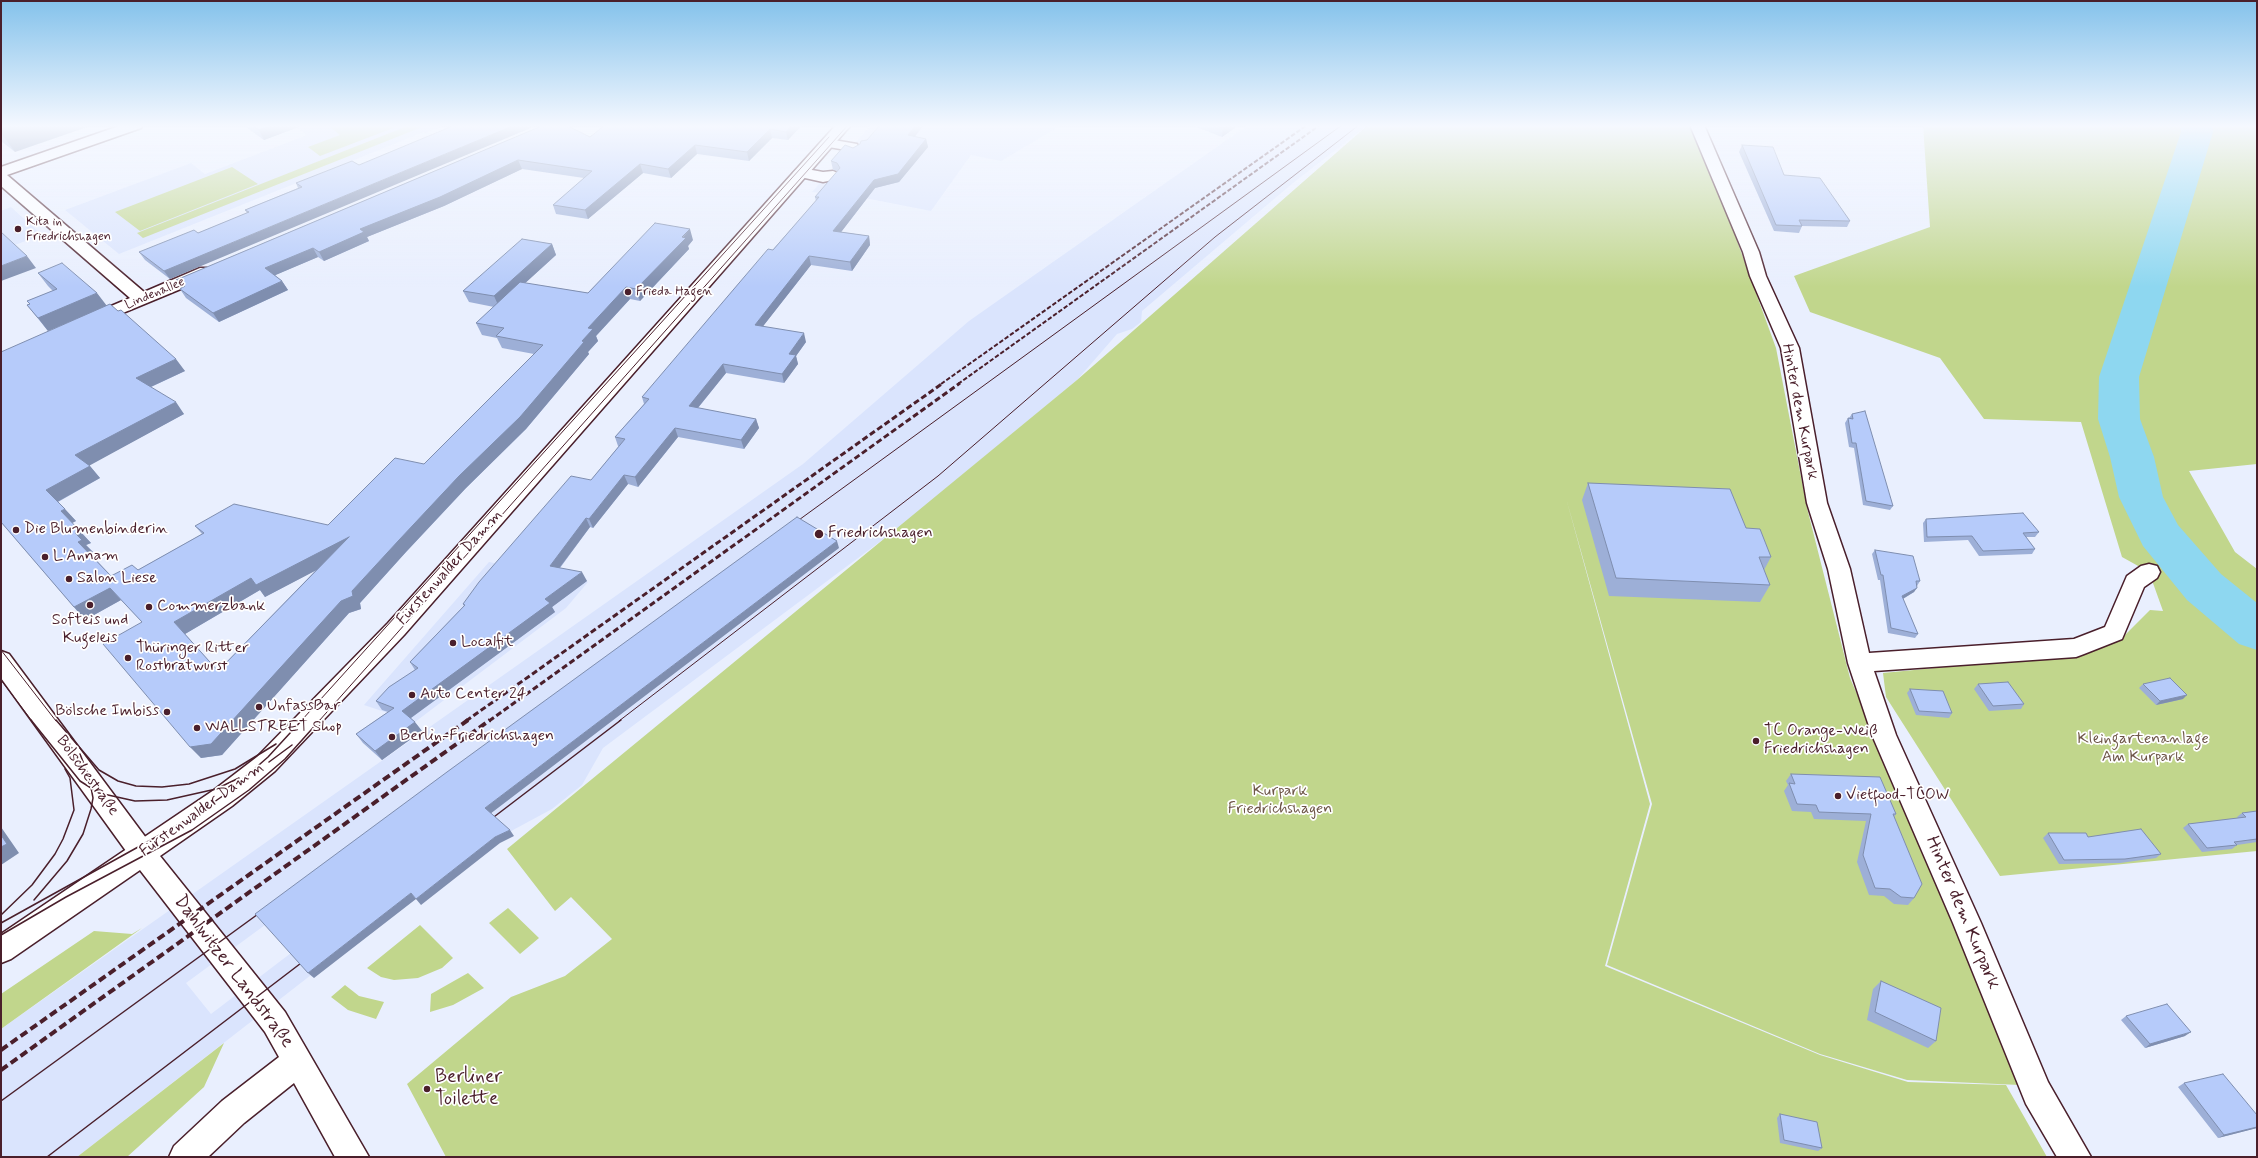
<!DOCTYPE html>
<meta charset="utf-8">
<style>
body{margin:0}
#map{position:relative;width:2258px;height:1158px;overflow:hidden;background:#e9effe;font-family:Mynerve,sans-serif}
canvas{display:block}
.frame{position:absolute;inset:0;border:2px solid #4a1f2b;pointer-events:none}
</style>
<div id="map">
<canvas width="2258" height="1158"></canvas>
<div class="frame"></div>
</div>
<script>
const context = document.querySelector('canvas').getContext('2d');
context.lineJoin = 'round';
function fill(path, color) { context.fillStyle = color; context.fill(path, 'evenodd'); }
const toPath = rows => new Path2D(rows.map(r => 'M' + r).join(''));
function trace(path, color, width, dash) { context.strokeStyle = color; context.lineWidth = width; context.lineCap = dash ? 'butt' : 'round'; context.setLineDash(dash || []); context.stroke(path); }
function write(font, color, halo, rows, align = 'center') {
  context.font = font + ' Mynerve,sans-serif'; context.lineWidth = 3.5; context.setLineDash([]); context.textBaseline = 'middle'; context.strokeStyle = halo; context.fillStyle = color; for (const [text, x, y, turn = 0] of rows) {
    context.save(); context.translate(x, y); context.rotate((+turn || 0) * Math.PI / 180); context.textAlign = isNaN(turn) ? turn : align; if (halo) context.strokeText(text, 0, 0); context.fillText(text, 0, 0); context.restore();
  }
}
fill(toPath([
 [293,125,445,125,426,133,424,132,119,254,65,210,191,163,205,174,307,135],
 [871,125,1062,125,1001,161,971,155,931,211,870,199,812,192],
 [1248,125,1368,125,1293,183,1142,311,1141,322,1132,329,1117,334,1077,380,901,526,603,748,582,785,552,809,513,830,420,902,416,896,312,977,311,975,77,1157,1,1157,1,1029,803,464,969,321],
 [265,925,291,953,211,1014,186,983],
 [11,207,42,235,1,250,1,211],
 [489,562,588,582,566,608,415,722,364,705]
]), '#dae4fd');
fill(toPath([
 [331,125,401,125,320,156,308,147,340,135,329,126],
 [410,125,427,125,143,238,137,233],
 [1368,125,1690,125,1705,153,1776,348,1807,508,1850,678,1923,846,2020,1085,1907,1080,1820,1054,1607,965,1652,804,1566,498,1650,804,1605,966,1820,1055,1908,1082,2006,1085,2047,1157,446,1157,407,1084,511,997,565,976,612,939,571,897,555,911,507,849,1077,380],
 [1923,125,2257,125,2257,464,2189,471,2235,552,2257,569,2257,851,2000,876,1886,697,1883,673,2080,654,2124,636,2150,610,2163,611,2149,572,2122,557,2081,422,1984,419,1940,358,1810,312,1794,276,1930,227],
 [232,167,258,184,140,231,115,212],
 [508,908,539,938,520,954,489,923],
 [420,925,453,958,442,968,418,978,394,980,381,977,367,968],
 [142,928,1,1029,1,994,94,931,132,934],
 [468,973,484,988,453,1005,430,1012,431,994],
 [345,985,359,996,384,1002,376,1019,348,1010,331,997],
 [224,1043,204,1087,127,1157,77,1157]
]), '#c1d68c');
fill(toPath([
 [2180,125,2212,125,2213,132,2139,377,2140,419,2154,457,2163,497,2178,525,2221,574,2257,603,2257,650,2239,644,2187,600,2143,546,2119,497,2110,457,2098,419,2099,377,2181,132,2180,125]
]), '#8ed7f0');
const minor = toPath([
 [122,125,143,125,141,128,7,175,144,292,200,268,212,268,214,272,212,276,89,327,83,326,80,322,83,318,130,298,1,186,1,167,122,125],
 [1690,125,1704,125,1759,252,1766,276,1799,348,1827,503,1850,569,1869,653,2074,639,2105,627,2127,576,2141,566,2149,564,2157,566,2160,572,2157,578,2144,587,2122,639,2084,654,2076,657,1874,671,1896,735,1981,923,2048,1082,2091,1157,2057,1157,2026,1104,1953,923,1872,735,1848,663,1828,569,1807,503,1781,348,1750,276,1743,252,1690,125],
 [828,139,857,144,861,151,854,155,849,154,846,150,823,146,821,143,828,139],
 [801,168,823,172,833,171,838,173,841,176,838,179,823,182,796,176,793,173,796,170,801,168],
 [1,651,9,654,152,846,156,854,152,862,143,866,134,862,1,678,1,651]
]);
const major = toPath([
 [836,125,851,125,404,635,275,771,232,806,160,856,285,1012,369,1157,335,1157,294,1083,244,1123,208,1157,169,1157,174,1146,222,1101,279,1057,265,1032,140,870,11,959,1,963,1,934,214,790,257,757,388,623,836,125]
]);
trace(minor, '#4a1f2b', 3);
trace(major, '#4a1f2b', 3);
fill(minor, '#fff');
fill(major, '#fff');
trace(toPath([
 [792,525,1342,125],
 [1,650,56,721],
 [1,680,32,721],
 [301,721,829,137],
 [319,721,848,125],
 [619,721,938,476,1215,237,1359,125]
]), '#4a1f2b', 1);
trace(toPath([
 [31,720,80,781,99,793,135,801,167,800,216,789,239,778],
 [56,720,99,770,118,781,136,786,162,787,189,784,235,769,276,744],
 [269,762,292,745],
 [486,823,621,720],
 [34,900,67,861,83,834,91,809,93,798,89,777,80,754],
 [1,915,32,885,55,854,63,839,74,810,70,778,65,769],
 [1,923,194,816,227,793,268,757,302,720],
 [1,935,66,897,192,830,249,790,285,759,320,720],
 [1,1101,265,909],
 [47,1157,309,957]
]), '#4a1f2b', 1.5);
trace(toPath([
 [941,384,1307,125],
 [958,384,1320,125]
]), '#4a1f2b', 2, [4.5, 2]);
trace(toPath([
 [466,721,943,383],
 [489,721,960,383]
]), '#4a1f2b', 3, [6, 3]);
trace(toPath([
 [1,1050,468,720],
 [1,1070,490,720]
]), '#4a1f2b', 4, [8, 4]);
fill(toPath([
 [1,125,15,152,1,141],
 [243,125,304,125,264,140],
 [544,125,590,137,802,125,788,140,772,138,749,161,697,154,671,178,643,173,588,219,556,214,553,205,584,178,522,169,444,206,367,237,369,241,324,261,318,257,275,275,282,281,288,290,219,322,186,298,180,289,181,288,176,280],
 [1194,125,1239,125,1222,137,1194,126],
 [914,137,926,139,928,147,899,182,875,188,841,232,869,236,870,245,852,271,811,265,763,326,806,342,796,356,798,364,784,383,726,373,698,408,756,419,759,428,744,449,678,437,638,487,628,484,593,528,590,527,560,568,587,581,552,607,555,612,411,718,422,731,382,760,363,743,356,734,388,712,382,710,376,701,415,670,410,662,464,606,463,604,591,480,619,446,618,446,615,437,644,404,642,397,816,201,815,197,838,171,833,170,831,161,853,148],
 [1742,145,1850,221,1847,227,1802,226,1799,233,1774,231,1739,152],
 [359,165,170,279,145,260,139,252,198,233,247,213,245,210,298,188,296,183],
 [693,240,688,246,689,249,640,301,630,299,596,336,598,341,588,352,589,354,526,429,466,488,406,552,360,603,361,609,349,613,222,755,201,758,142,622,121,600,85,620,1,522,102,308,48,331,27,305,30,304,27,301,53,291,48,286,38,273,107,306,185,371,151,387,184,414,89,465,100,478,58,502,76,521,72,523,91,543,86,545,93,552,90,553,111,576,138,570,202,534,195,526,328,525,424,464,534,354,502,348,497,338,482,335,476,323,494,307,469,302,463,291,552,244,556,255,525,283,588,293],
 [316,570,218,671,185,634,260,590,265,597],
 [1852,414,1893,506,1890,510,1863,505,1854,448,1849,447,1845,423,1848,418,1849,418],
 [1588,483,1746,528,1771,557,1764,570,1770,585,1760,602,1609,596,1582,500],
 [1926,519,2039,532,2035,537,2026,537,2035,549,2032,554,1979,556,1968,540,1924,542,1923,523],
 [1875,550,1920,581,1917,586,1914,592,1903,599,1918,634,1915,638,1888,633,1880,580,1878,580,1872,554],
 [1978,684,2024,704,2021,709,1989,711,1974,689],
 [2143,684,2183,699,2156,705,2139,688],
 [1910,689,1952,713,1949,718,1916,715,1907,693],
 [1791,774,1896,814,1894,817,1914,898,1908,905,1894,904,1884,896,1869,895,1857,862,1866,821,1814,819,1811,812,1792,811,1784,791,1788,785,1786,781],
 [2257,811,2257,842,2237,845,2232,849,2202,852,2183,828,2188,824,2238,818,2237,817,2242,813],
 [2048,833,2088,837,2161,854,2156,858,2120,863,2059,864,2043,838],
 [1881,981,1936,1041,1928,1048,1867,1020,1873,989],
 [2126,1016,2185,1036,2145,1048,2121,1020],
 [2184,1083,2257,1115,2257,1128,2218,1138,2178,1087],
 [1780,1114,1822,1148,1818,1151,1780,1143,1777,1118]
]), '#9dafd7');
fill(toPath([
 [13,125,93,125,15,152,1,133,1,129],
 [272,125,304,125,264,140,259,130],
 [515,125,538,125,170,279,164,271],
 [792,125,802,125,788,140,786,132],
 [916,125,924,125,909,144,908,135],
 [1228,125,1239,125,1222,137,1223,128],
 [770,129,772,138,749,161,747,152],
 [926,139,928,147,899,182,875,188,835,240,833,231,874,180],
 [695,145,697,154,671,178,668,169],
 [518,160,522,169,444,206,367,237,369,241,324,261,319,252,360,229],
 [640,164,643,173,588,219,585,210],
 [690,229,693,240,688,246,689,249,640,301,636,289],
 [869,236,870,245,852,271,850,262],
 [552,244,556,255,499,307,494,296],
 [313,248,318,257,271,277,265,268],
 [27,256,36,268,1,281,1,266],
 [809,256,811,265,757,334,755,325],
 [282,281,288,290,219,322,213,313],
 [626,287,630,299,596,336,598,341,588,352,589,354,526,429,466,488,406,552,360,603,361,609,349,613,222,755,201,758,190,747,352,591,582,341,588,328],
 [97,293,107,306,48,331,38,318],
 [804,333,806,342,796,356,798,364,784,383,782,374,789,354],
 [176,359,185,371,144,390,136,378],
 [723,364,726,373,692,415,689,406],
 [176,402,184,414,85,468,75,455],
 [756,419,759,428,744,449,741,440],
 [675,428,678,437,638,487,635,477],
 [90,466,100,478,57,502,46,490],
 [624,475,628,484,593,528,589,519],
 [65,509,76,521,72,523,61,511],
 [586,518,590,527,554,575,550,566],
 [80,531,91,543,86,545,93,552,89,554,78,542,75,533],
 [349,537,357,549,265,597,260,590,185,634,174,622,251,578],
 [837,541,839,548,490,814,485,808],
 [582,572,587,581,552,607,555,612,408,720,402,711,545,599],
 [110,588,121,600,85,620,74,607],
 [1917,588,1914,592,1899,601,1902,596],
 [2187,695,2183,699,2156,705,2160,701],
 [415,722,422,731,382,760,375,751],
 [1,827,19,853,1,865],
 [510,830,514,836,500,843,421,905,416,899,495,837],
 [411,893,416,899,314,978,308,973],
 [2191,1032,2185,1036,2145,1048,2150,1044],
 [2257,1127,2257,1128,2218,1138,2224,1135]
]), '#7f8eaf');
const building = toPath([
 [1,125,13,125,1,129,1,125],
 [252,125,272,125,259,130,252,125],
 [455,125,515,125,164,271,139,252,194,230,198,233,249,212,245,210,302,187,296,183,352,161,359,165,455,125],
 [544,125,566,125,590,137,605,125,792,125,786,132,770,129,747,152,695,145,668,169,640,164,585,210,553,205,592,171,518,160,440,197,360,229,364,232,319,252,313,248,265,268,282,281,213,313,180,289,185,286,176,280,544,125],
 [880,125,916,125,908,135,926,139,898,174,874,180,833,231,869,236,850,262,809,256,755,325,804,333,789,354,796,355,782,374,723,364,689,406,756,419,741,440,675,428,635,477,624,475,589,519,586,518,550,566,582,572,545,599,550,603,402,711,415,722,375,751,356,734,394,708,376,701,389,687,418,668,410,662,465,605,463,604,479,582,571,476,591,480,625,439,615,437,649,399,642,397,768,249,773,250,819,197,815,197,840,168,837,163,831,161,845,145,853,148,860,144,861,141,867,140,880,125],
 [1213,125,1228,125,1223,128,1213,125],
 [1742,145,1773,147,1784,175,1820,178,1850,221,1799,220,1802,226,1776,225,1742,145],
 [655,223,690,229,682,237,686,238,636,289,626,287,588,328,593,329,582,341,584,342,520,417,459,476,399,540,352,591,353,596,341,601,211,744,190,747,103,644,142,622,110,588,74,607,1,522,1,352,110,304,118,311,121,310,176,359,136,378,176,402,75,455,90,466,46,490,65,509,61,511,80,531,75,533,82,540,78,542,111,576,132,565,138,570,204,533,195,526,234,504,328,525,395,458,424,464,543,345,496,336,504,328,476,323,520,282,588,293,655,223],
 [349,537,218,671,174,622,251,578,256,585,349,537],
 [1,232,27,256,1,266,1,232],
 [522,239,552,244,494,296,463,291,522,239],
 [62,263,97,293,38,318,27,305,30,304,27,301,57,289,38,273,62,263],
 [1865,411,1893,506,1866,501,1856,443,1852,443,1848,418,1853,419,1852,414,1865,411],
 [1588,483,1730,489,1746,528,1760,529,1771,557,1759,557,1770,585,1616,578,1588,483],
 [2023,513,2039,532,2023,533,2035,549,1983,551,1972,536,1927,537,1926,519,2023,513],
 [797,517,837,541,485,808,510,830,495,837,416,899,411,893,308,973,255,914,447,772,797,517],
 [1875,550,1913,556,1920,581,1916,581,1917,588,1902,596,1918,634,1891,628,1883,575,1881,575,1875,550],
 [2170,678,2187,695,2160,701,2143,684,2170,678],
 [2008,682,2024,704,1993,706,1978,684,2008,682],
 [1910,689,1943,691,1952,713,1919,711,1910,689],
 [1791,774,1880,777,1896,814,1893,814,1922,884,1914,898,1901,897,1890,889,1875,888,1863,855,1871,814,1819,812,1816,805,1797,804,1789,783,1795,784,1791,774],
 [2257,811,2257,839,2234,842,2237,845,2207,848,2188,824,2246,817,2242,813,2257,811],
 [2141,829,2161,854,2125,859,2064,860,2048,833,2086,833,2088,837,2141,829],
 [1,835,7,844,1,847,1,835],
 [1881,981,1941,1008,1936,1041,1875,1012,1881,981],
 [2167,1004,2191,1032,2150,1044,2126,1016,2167,1004],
 [2223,1074,2257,1115,2257,1127,2224,1135,2184,1083,2223,1074],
 [1780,1114,1817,1122,1822,1148,1784,1140,1780,1114]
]);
fill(building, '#b6cbfa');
trace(building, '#7f8eaf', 1);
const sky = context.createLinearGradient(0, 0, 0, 287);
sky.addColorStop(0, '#84c2eb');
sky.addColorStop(0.44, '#f5f8ff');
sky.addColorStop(1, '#f5f8ff00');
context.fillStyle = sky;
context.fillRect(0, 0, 2258, 287);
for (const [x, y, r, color] of [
 [18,229,4,"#4a1f2b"],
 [628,292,4,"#4a1f2b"],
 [16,530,4,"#4a1f2b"],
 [819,534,5,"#4a1f2b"],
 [45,557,4,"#4a1f2b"],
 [69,579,4,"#4a1f2b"],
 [90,605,4,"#4a1f2b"],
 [149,607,4,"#4a1f2b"],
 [453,643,4,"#4a1f2b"],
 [128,658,4,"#4a1f2b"],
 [412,695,4,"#4a1f2b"],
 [259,707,4,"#4a1f2b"],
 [167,712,4,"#4a1f2b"],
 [197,728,4,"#4a1f2b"],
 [392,737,4,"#4a1f2b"],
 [1756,741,4,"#4a1f2b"],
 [1838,796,4,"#4a1f2b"],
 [427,1089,4,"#4a1f2b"]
]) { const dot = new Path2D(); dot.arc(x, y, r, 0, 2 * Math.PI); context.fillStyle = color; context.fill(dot); trace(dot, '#fff', 1.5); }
write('13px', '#4a1f2b', '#fff', [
 ["Kita in",26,222],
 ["Friedrichshagen",26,237],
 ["Frieda Hagen",636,292]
], 'left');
write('13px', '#4a1f2b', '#fff', [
 ["Lindenallee",155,294,-23]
]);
write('16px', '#4a1f2b', '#fff', [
 ["Hinter dem Kurpark",1799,412,79],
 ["Fürstenwalder Damm",450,568,-48],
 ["Bölschestraße",87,776,54],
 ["Fürstenwalder Damm",202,810,-36]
]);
write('16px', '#4a1f2b', '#fff', [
 ["Die Blumenbinderin",24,530],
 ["Friedrichshagen",828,534],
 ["L'Annam",53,557],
 ["Salon Liese",77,579],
 ["Commerzbank",157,607],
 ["Softeis und",90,621,"center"],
 ["Kugeleis",90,639,"center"],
 ["Localfit",461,643],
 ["Thüringer Ritter",136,649],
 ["Rostbratwurst",136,667],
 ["Auto Center 24",420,695],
 ["UnfassBar",267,707],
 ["Bölsche Imbiss",159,712,"right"],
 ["WALLSTREET Shop",205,728],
 ["TC Orange-Weiß",1764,732],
 ["Friedrichshagen",1764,750],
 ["Berlin-Friedrichshagen",400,737],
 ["Vietfood-TCOW",1846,796]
], 'left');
write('16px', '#6e5648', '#fff', [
 ["Kleingartenanlage",2143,740],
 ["Am Kurpark",2143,758],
 ["Kurpark",1280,792],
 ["Friedrichshagen",1280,810]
]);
write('19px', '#4a1f2b', '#fff', [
 ["Hinter dem Kurpark",1962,913,67],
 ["Dahlwitzer Landstraße",233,972,53]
]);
write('19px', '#4a1f2b', '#fff', [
 ["Berliner",435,1078],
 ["Toilette",435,1100]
], 'left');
</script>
